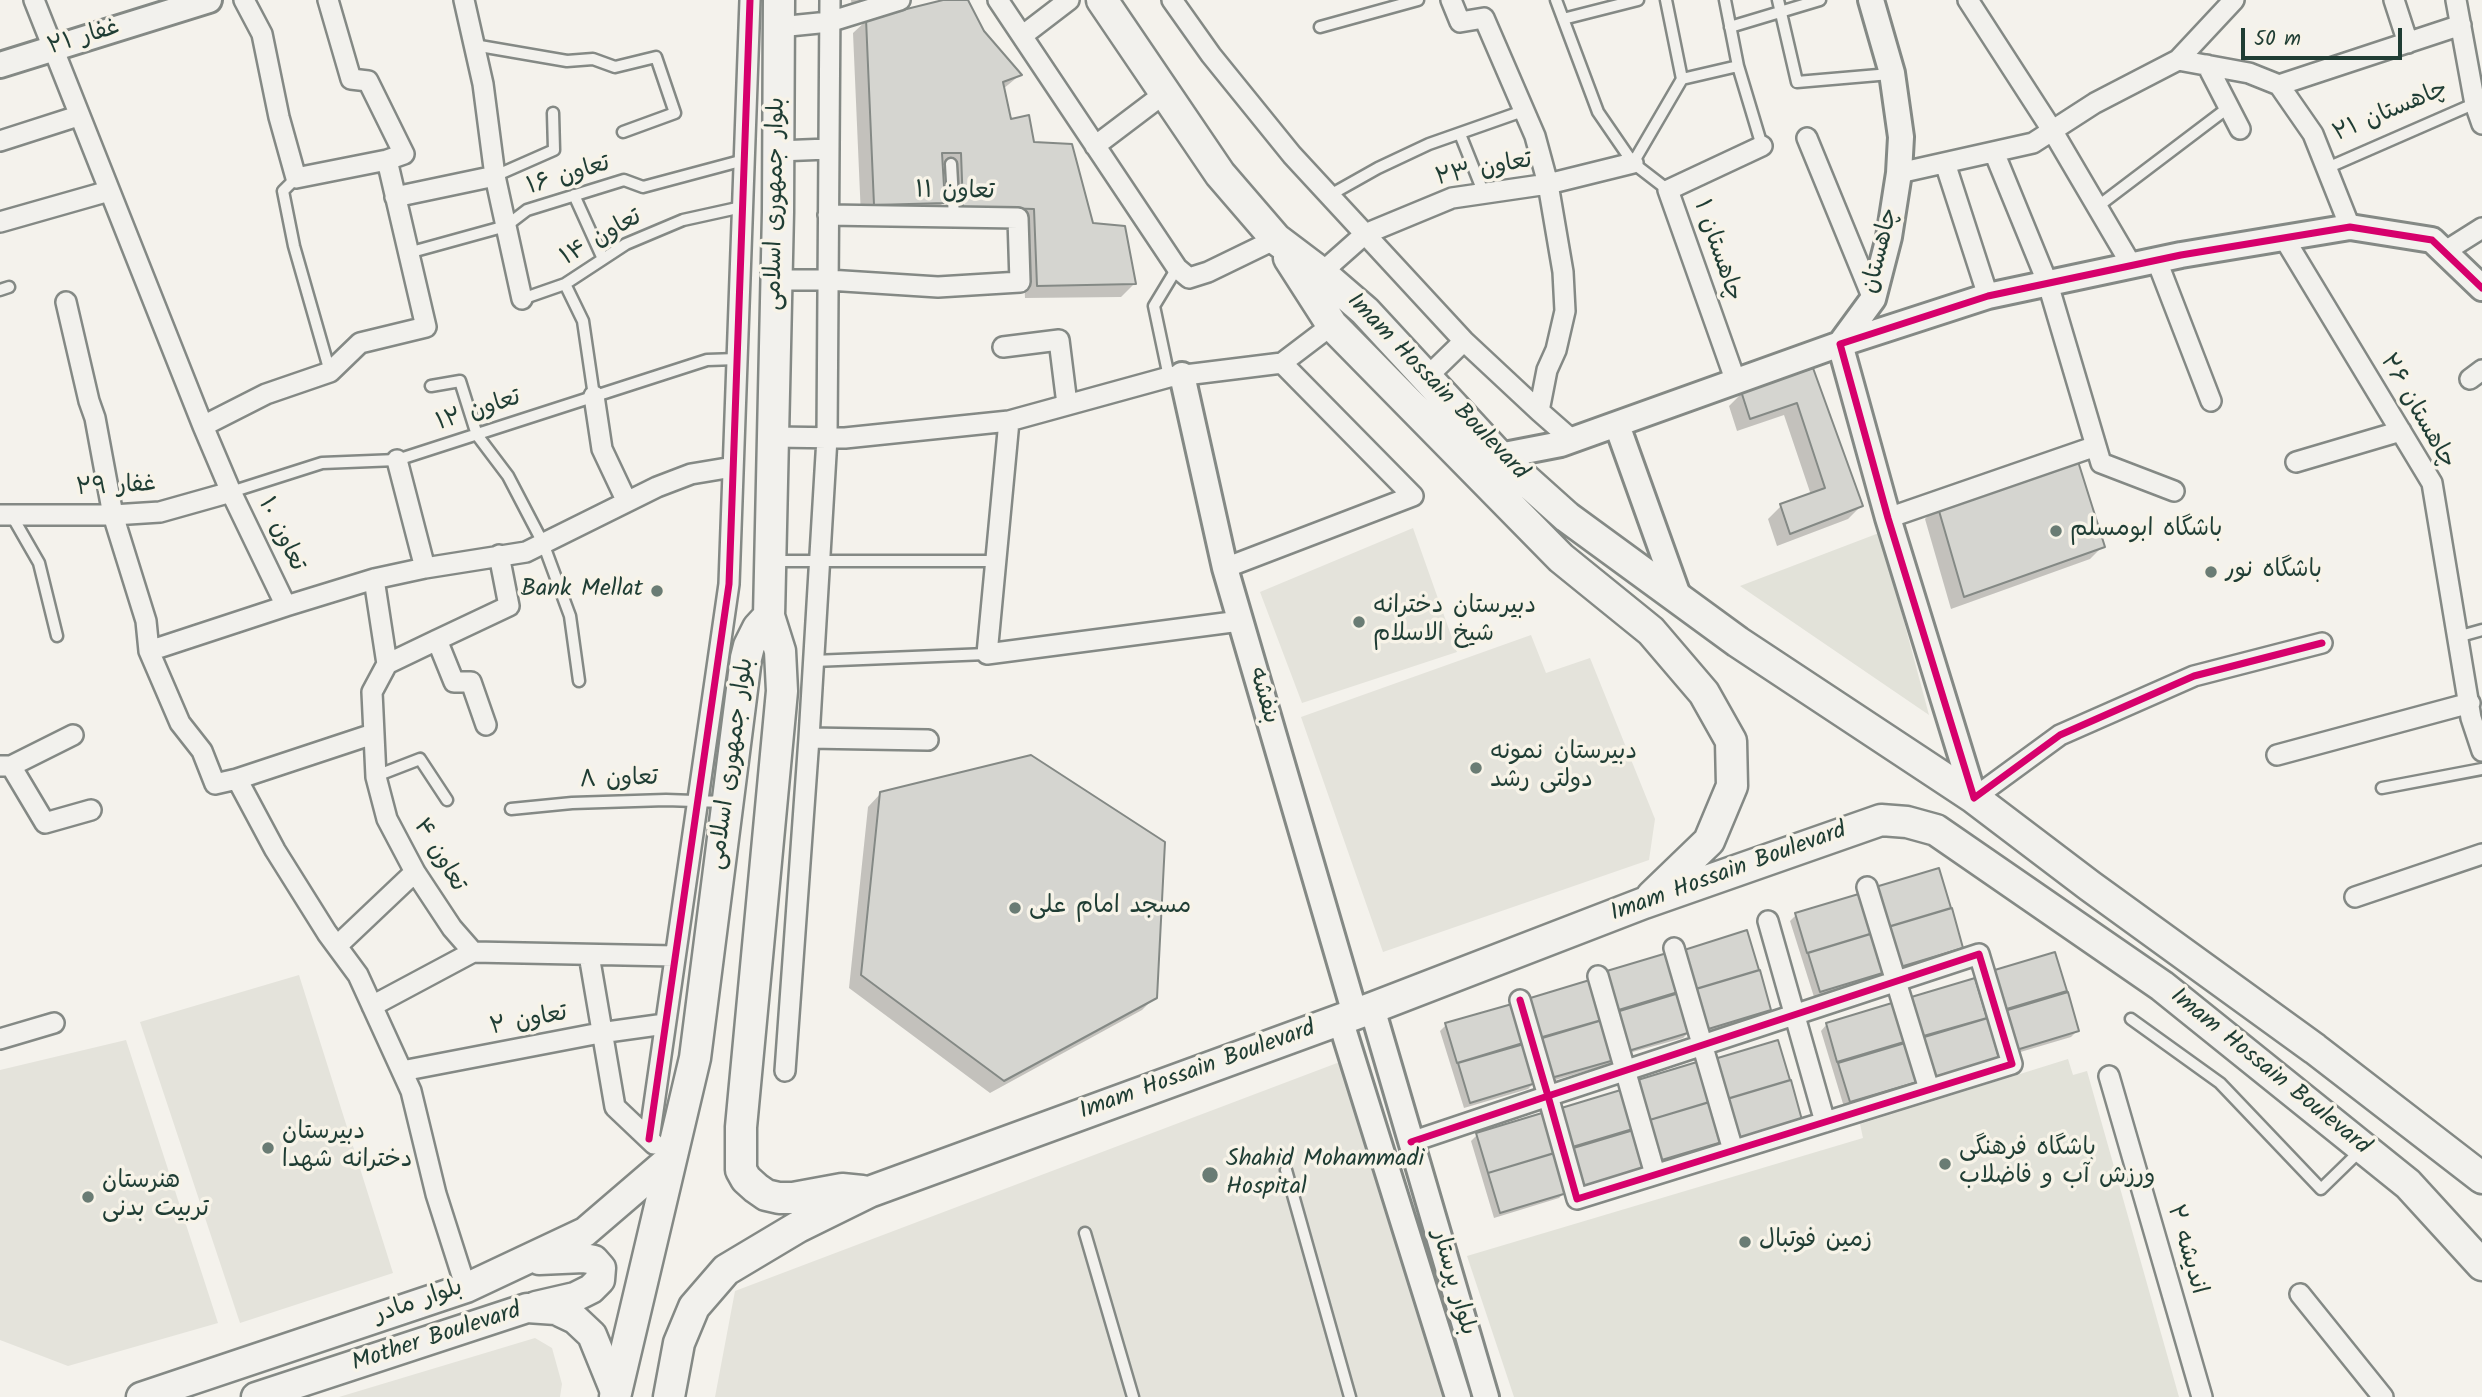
<!DOCTYPE html>
<meta charset="utf-8">
<style>
body{margin:0}
#map{position:relative;width:2482px;height:1397px;overflow:hidden;background:#f4f2ec;font-family:Kalam,sans-serif}
canvas{display:block}
.scale{position:absolute;left:2241px;top:28px;width:161px;height:32px;box-sizing:border-box;border:4px solid #1f3d34;border-top:0;padding-left:9px;font-size:21px;line-height:24px;white-space:nowrap;color:#1f3d34;-webkit-text-stroke:5px #f7f3e8;paint-order:stroke}
</style>
<div id="map">
<canvas width="2482" height="1397"></canvas>
<div class="scale">50 m</div>
</div>
<script>
const context = document.querySelector('canvas').getContext('2d');
context.lineJoin = 'round';
function fill(path, color) { context.fillStyle = color; context.fill(path, 'evenodd'); }
const toPath = rows => new Path2D(rows.map(r => 'M' + r).join(''));
function trace(path, color, width, dash) { context.strokeStyle = color; context.lineWidth = width; context.lineCap = dash ? 'butt' : 'round'; context.setLineDash(dash || []); context.stroke(path); }
function write(font, color, halo, rows, align = 'center') {
  context.font = font + ' Kalam,"Playpen Sans Arabic",sans-serif'; context.lineWidth = 7; context.setLineDash([]); context.textBaseline = 'middle'; context.strokeStyle = halo; context.fillStyle = color; for (const [text, x, y, turn = 0] of rows) {
    context.save(); context.translate(x, y); context.rotate((+turn || 0) * Math.PI / 180); context.textAlign = isNaN(turn) ? turn : align; if (halo) context.strokeText(text, 0, 0); context.fillText(text, 0, 0); context.restore();
  }
}
fill(toPath([
 [1413,528,1457,652,1302,703,1260,592],
 [1531,635,1546,673,1590,658,1655,819,1649,860,1383,952,1301,717],
 [299,975,393,1273,240,1323,140,1022],
 [126,1040,218,1323,68,1366,0,1340,0,1070],
 [1345,1060,1447,1397,715,1397,735,1291],
 [535,1338,552,1348,562,1384,560,1397,339,1397]
]), '#e4e3db');
fill(toPath([
 [1879,533,1895,588,1929,715,1740,586],
 [2068,1059,2073,1075,2087,1071,2179,1397,1514,1397,1467,1256,1863,1138,1860,1124]
]), '#e2e2d9');
fill(toPath([
 [851,0,882,0,852,7],
 [950,0,966,0,983,32,1020,75,1003,89,1010,121,1033,144,1134,284,1121,297,1025,298,1021,222,951,219,948,165,941,165,943,203,930,216,861,217,853,33,867,20],
 [1812,371,1861,506,1848,519,1777,546,1768,519,1781,506,1811,495,1784,415,1737,431,1729,406,1742,393],
 [1938,505,2103,546,2090,559,1951,609,1925,519],
 [881,793,1155,997,1142,1010,990,1093,849,988,868,807],
 [1938,870,1961,947,1955,953,1891,973,1867,896],
 [1860,895,1884,972,1878,978,1814,997,1790,921,1796,915],
 [1746,933,1769,1009,1763,1016,1699,1035,1675,958],
 [2054,954,2077,1031,2071,1037,2007,1056,1983,979],
 [1665,955,1689,1032,1683,1038,1618,1056,1610,1064,1545,1083,1522,1007],
 [1974,980,1997,1057,1991,1063,1927,1083,1903,1006],
 [1891,1005,1915,1082,1909,1088,1844,1107,1821,1031,1827,1024],
 [1511,1006,1534,1083,1528,1089,1464,1108,1440,1031,1446,1025],
 [1776,1043,1800,1119,1729,1144,1706,1068],
 [1696,1065,1720,1141,1713,1147,1576,1193,1552,1116],
 [1541,1115,1565,1192,1559,1198,1494,1218,1471,1141,1477,1135]
]), '#0003');
const building = toPath([
 [943,0,968,0,984,31,1022,75,1003,82,1011,119,1029,115,1034,142,1072,144,1093,223,1125,226,1136,284,1037,286,1034,209,963,207,961,153,942,153,945,203,874,205,866,19,943,0],
 [1813,368,1863,506,1790,534,1780,504,1825,488,1797,403,1750,419,1741,391,1813,368],
 [2076,455,2105,547,1964,597,1937,504,2076,455],
 [1031,755,1165,842,1157,998,1004,1081,861,975,880,792,1031,755],
 [1939,868,1951,908,1884,928,1872,888,1939,868],
 [1862,893,1873,933,1807,953,1795,913,1862,893],
 [1952,908,1963,948,1897,968,1885,928,1952,908],
 [1747,930,1759,970,1692,990,1681,951,1747,930],
 [1874,933,1886,972,1820,992,1808,953,1874,933],
 [2055,952,2067,991,2000,1011,1988,972,2055,952],
 [1667,953,1678,992,1612,1012,1600,973,1667,953],
 [1760,970,1771,1010,1705,1030,1693,990,1760,970],
 [1975,978,1987,1018,1920,1037,1908,998,1975,978],
 [1593,979,1605,1019,1539,1038,1527,999,1593,979],
 [2068,992,2079,1031,2013,1051,2001,1012,2068,992],
 [1679,993,1691,1032,1625,1052,1613,1013,1679,993],
 [1892,1003,1904,1042,1837,1062,1826,1023,1892,1003],
 [1512,1004,1523,1043,1457,1063,1445,1023,1512,1004],
 [1988,1018,1999,1058,1933,1078,1921,1038,1988,1018],
 [1606,1019,1618,1059,1551,1078,1539,1039,1606,1019],
 [1778,1040,1790,1080,1723,1100,1711,1060,1778,1040],
 [1905,1043,1917,1082,1850,1102,1838,1063,1905,1043],
 [1524,1044,1536,1083,1470,1103,1458,1063,1524,1044],
 [1697,1062,1709,1102,1643,1122,1631,1082,1697,1062],
 [1791,1080,1802,1120,1735,1139,1724,1100,1791,1080],
 [1624,1089,1636,1128,1569,1148,1558,1109,1624,1089],
 [1710,1102,1722,1142,1655,1162,1643,1122,1710,1102],
 [1542,1113,1554,1153,1488,1173,1476,1133,1542,1113],
 [1637,1129,1649,1168,1582,1188,1570,1149,1637,1129],
 [1555,1153,1567,1193,1500,1213,1488,1173,1555,1153]
]);
fill(building, '#d5d5d0');
trace(building, '#848985', 2);
const service = toPath([
 [1556,0,1598,112,1633,163,1668,190],
 [1666,0,1682,79],
 [1725,0,1738,66,1762,146],
 [1778,0,1797,82,1890,74],
 [1563,19,1638,0],
 [1320,27,1418,0],
 [1730,27,1820,0],
 [474,45,567,61,593,59,615,67,656,57,675,113,623,132],
 [1460,134,1484,194],
 [1633,163,1682,79,1738,66],
 [951,164,954,217],
 [2327,168,2478,102],
 [495,176,554,150,553,113],
 [296,178,283,191,294,246,330,372],
 [574,195,603,259],
 [1330,195,1378,168,1429,144,1523,111],
 [2097,207,2229,107],
 [408,253,506,226,527,210,624,180,643,187,744,160],
 [565,284,583,321,594,396],
 [0,290,9,287],
 [522,299,565,284,626,244,683,220,742,207],
 [1169,377,1154,306,1177,268],
 [431,386,460,381,477,435,508,476,543,543,570,616,579,681],
 [231,492,322,463,397,460,707,360,737,359],
 [12,516,39,563,57,636],
 [772,561,995,561],
 [2457,637,2482,630],
 [813,661,987,654],
 [376,776,420,759,447,800],
 [2382,788,2482,769],
 [511,809,572,803,666,800,723,802],
 [2131,1019,2220,1083,2321,1189,2360,1151],
 [1286,1170,1350,1397],
 [1085,1233,1133,1397]
]);
const minor = toPath([
 [34,0,203,426,231,492,286,606,374,579,425,568,526,552,657,487,691,474,733,467],
 [244,0,262,34,279,117,296,178,387,160],
 [464,0,483,84,495,176,522,299],
 [998,0,1177,268,1189,278,1208,272,1276,239],
 [1172,0,1211,55,1292,155,1464,341,1539,411],
 [1451,0,1460,22,1484,18,1535,136,1548,184,1563,272,1565,311,1556,350,1547,370,1539,411,1572,440],
 [1968,0,2052,130,2132,266],
 [2394,0,2408,43],
 [2456,0,2475,104,2482,124],
 [779,27,829,22,900,0],
 [1022,36,1069,0],
 [2178,60,2234,0],
 [2207,65,2240,129],
 [2279,85,2461,25],
 [1807,138,1873,299],
 [0,141,78,116],
 [1095,146,1165,93],
 [778,151,828,149],
 [1994,152,2048,284,2101,463,2174,491],
 [1945,163,1988,296],
 [1899,173,2033,143,2095,103,2178,60,2249,73,2279,85,2313,134,2350,227],
 [395,197,495,176],
 [0,222,109,191],
 [2284,238,2432,483,2471,718,2482,751],
 [2444,252,2482,228],
 [2157,261,2211,401],
 [1321,273,1365,234,1452,198,1548,184,1633,163],
 [777,280,828,280,938,287,1020,282,1018,218,828,215],
 [66,302,89,401,95,418,113,515,146,621,149,651,180,723,202,751,215,784,237,779,275,850,327,933,358,975,411,1091,436,1194,466,1288],
 [1003,347,1059,340,1067,404],
 [1426,378,1464,341],
 [2470,379,2482,370],
 [1736,382,1668,190,1762,146],
 [594,396,602,449,627,502],
 [1009,421,987,654,1240,621],
 [203,426,266,394,330,372,360,343,426,327,387,160,404,154,368,81,351,79,328,0],
 [773,437,845,438,1009,421,1169,377,1282,363,1332,325],
 [397,460,425,568],
 [2296,462,2401,431],
 [0,515,113,515,160,512,231,492],
 [1888,518,2096,446],
 [1225,568,1413,496,1282,363],
 [374,579,387,664,372,692,376,777,387,819,415,872,452,928,473,952],
 [437,640,509,606,499,555],
 [149,651,286,606],
 [387,664,437,640,454,682,471,682,486,725],
 [809,738,928,740],
 [2277,755,2470,703],
 [1,766,11,766,73,735],
 [11,766,45,823,91,810],
 [237,779,373,734],
 [1974,798,2060,735,2194,676,2322,643],
 [1867,887,1929,1089],
 [2355,897,2482,854],
 [1768,921,1825,1122],
 [338,945,415,872],
 [1674,948,1733,1150],
 [589,955,615,1107,654,1144],
 [1598,976,1655,1174],
 [372,1006,473,952,675,956],
 [0,1039,54,1023],
 [402,1071,600,1033,665,1024],
 [785,1071,809,738,827,438,830,0],
 [2109,1076,2202,1397],
 [649,1139,729,584,750,0],
 [1411,1142,1548,1096,1979,954,2012,1064,1577,1199,1548,1096,1520,1000],
 [2300,1294,2383,1397]
]);
const tertiary = toPath([
 [0,65,209,0],
 [1182,375,1225,568,1355,1014],
 [1617,425,1680,601],
 [1499,456,1561,444,1840,344,1873,299,1889,237,1899,173,1901,137,1892,73,1871,0],
 [1974,798,1888,518,1840,344,1988,296,2181,255,2350,227,2432,240,2482,288],
 [1372,1008,1486,1397],
 [1340,1019,1458,1397]
]);
const secondary = toPath([
 [536,1306,575,1297,591,1289,600,1280,601,1268,594,1260,584,1258,539,1260],
 [141,1397,466,1288,585,1232,670,1159],
 [256,1397,527,1308,556,1310,575,1319,592,1335,616,1394]
]);
const primary = toPath([
 [1102,0,1220,174,1276,239,1321,273,1365,311,1499,456,1567,517,1738,642,1974,798,2090,886,2315,1049,2482,1178],
 [1289,258,1332,325,1561,558,1651,631,1704,693,1731,741,1732,786,1709,841,1652,896],
 [769,616,780,651,782,691,741,1127,741,1170,746,1179,756,1188,766,1195,779,1198,793,1198,842,1189,862,1191],
 [615,1397,695,1058,746,658,749,646,758,628,769,616,778,212,779,0],
 [669,1397,679,1343,694,1307,726,1270,798,1227,869,1192,1372,1008,1644,903,1881,820,1907,822,1936,830,2162,986,2408,1184,2482,1265]
]);
trace(service, '#848985', 15);
trace(minor, '#848985', 24);
trace(tertiary, '#848985', 30);
trace(secondary, '#848985', 33);
trace(primary, '#848985', 35);
trace(service, '#f2f1ed', 10);
trace(minor, '#f2f1ed', 19);
trace(tertiary, '#f2f1ed', 24);
trace(secondary, '#f2f1ed', 28);
trace(primary, '#f2f1ed', 30);
trace(toPath([
 [2322,643,2194,676,2060,735,1974,798,1888,518,1840,344,1988,296,2181,255,2350,227,2432,240,2482,288],
 [649,1139,729,584,750,0],
 [1411,1142,1548,1096,1979,954,2012,1064,1577,1199,1548,1096,1520,1000]
]), '#d6006c', 7);
for (const [x, y, r, color] of [
 [2056,531,7,"#6a7c74"],
 [2211,572,7,"#6a7c74"],
 [657,591,7,"#6a7c74"],
 [1359,622,7,"#6a7c74"],
 [1476,768,7,"#6a7c74"],
 [1015,908,7,"#6a7c74"],
 [268,1148,7,"#6a7c74"],
 [1945,1164,7,"#6a7c74"],
 [1210,1175,9,"#6a7c74"],
 [88,1197,7,"#6a7c74"],
 [1745,1242,7,"#6a7c74"]
]) { const dot = new Path2D(); dot.arc(x, y, r, 0, 2 * Math.PI); context.fillStyle = color; context.fill(dot); trace(dot, '#f7f3e8', 2.5); }
write('24px', '#1f3d34', '#f7f3e8', [
 ["غفار ۲۱",84,39,-17],
 ["چاهستان ۲۱",2391,113,-23],
 ["تعاون ۲۳",1484,171,-11],
 ["تعاون ۱۶",569,177,-17],
 ["تعاون ۱۱",955,193,1],
 ["بلوار جمهوری اسلامی",777,204,-89],
 ["تعاون ۱۴",602,239,-30],
 ["چاهستان ۱",1716,251,71],
 ["چاهستان",1882,251,-76],
 ["Imam Hossain Boulevard",1436,388,46],
 ["تعاون ۱۲",479,412,-18],
 ["چاهستان ۲۶",2416,412,60],
 ["غفار ۲۹",116,488,-3],
 ["تعاون ۱۰",280,535,64],
 ["بنفشه",1262,696,74],
 ["بلوار جمهوری اسلامی",733,764,-82],
 ["تعاون ۸",619,781,-2],
 ["تعاون ۴",438,856,59],
 ["Imam Hossain Boulevard",1729,874,-20],
 ["تعاون ۲",529,1022,-11],
 ["Imam Hossain Boulevard",1198,1072,-20],
 ["Imam Hossain Boulevard",2269,1073,39],
 ["اندیشه ۲",2185,1250,74],
 ["بلوار پرستار",1452,1283,74],
 ["بلوار مادر",419,1303,-19],
 ["Mother Boulevard",437,1339,-18]
]);
write('24px', '#1f3d34', '#f7f3e8', [
 ["باشگاه ابومسلم",2070,531],
 ["باشگاه نور",2225,572],
 ["Bank Mellat",643,591,"right"],
 ["دبیرستان دخترانه",1373,608],
 ["شیخ الاسلام",1373,636],
 ["دبیرستان نمونه",1490,754],
 ["دولتی رشد",1490,782],
 ["مسجد امام علی",1029,908],
 ["دبیرستان",282,1134],
 ["دخترانه شهدا",282,1162],
 ["باشگاه فرهنگی",1959,1150],
 ["ورزش آب و فاضلاب",1959,1178],
 ["Shahid Mohammadi",1226,1161],
 ["Hospital",1226,1189],
 ["هنرستان",102,1183],
 ["تربیت بدنی",102,1211],
 ["زمین فوتبال",1759,1242]
], 'left');
</script>
